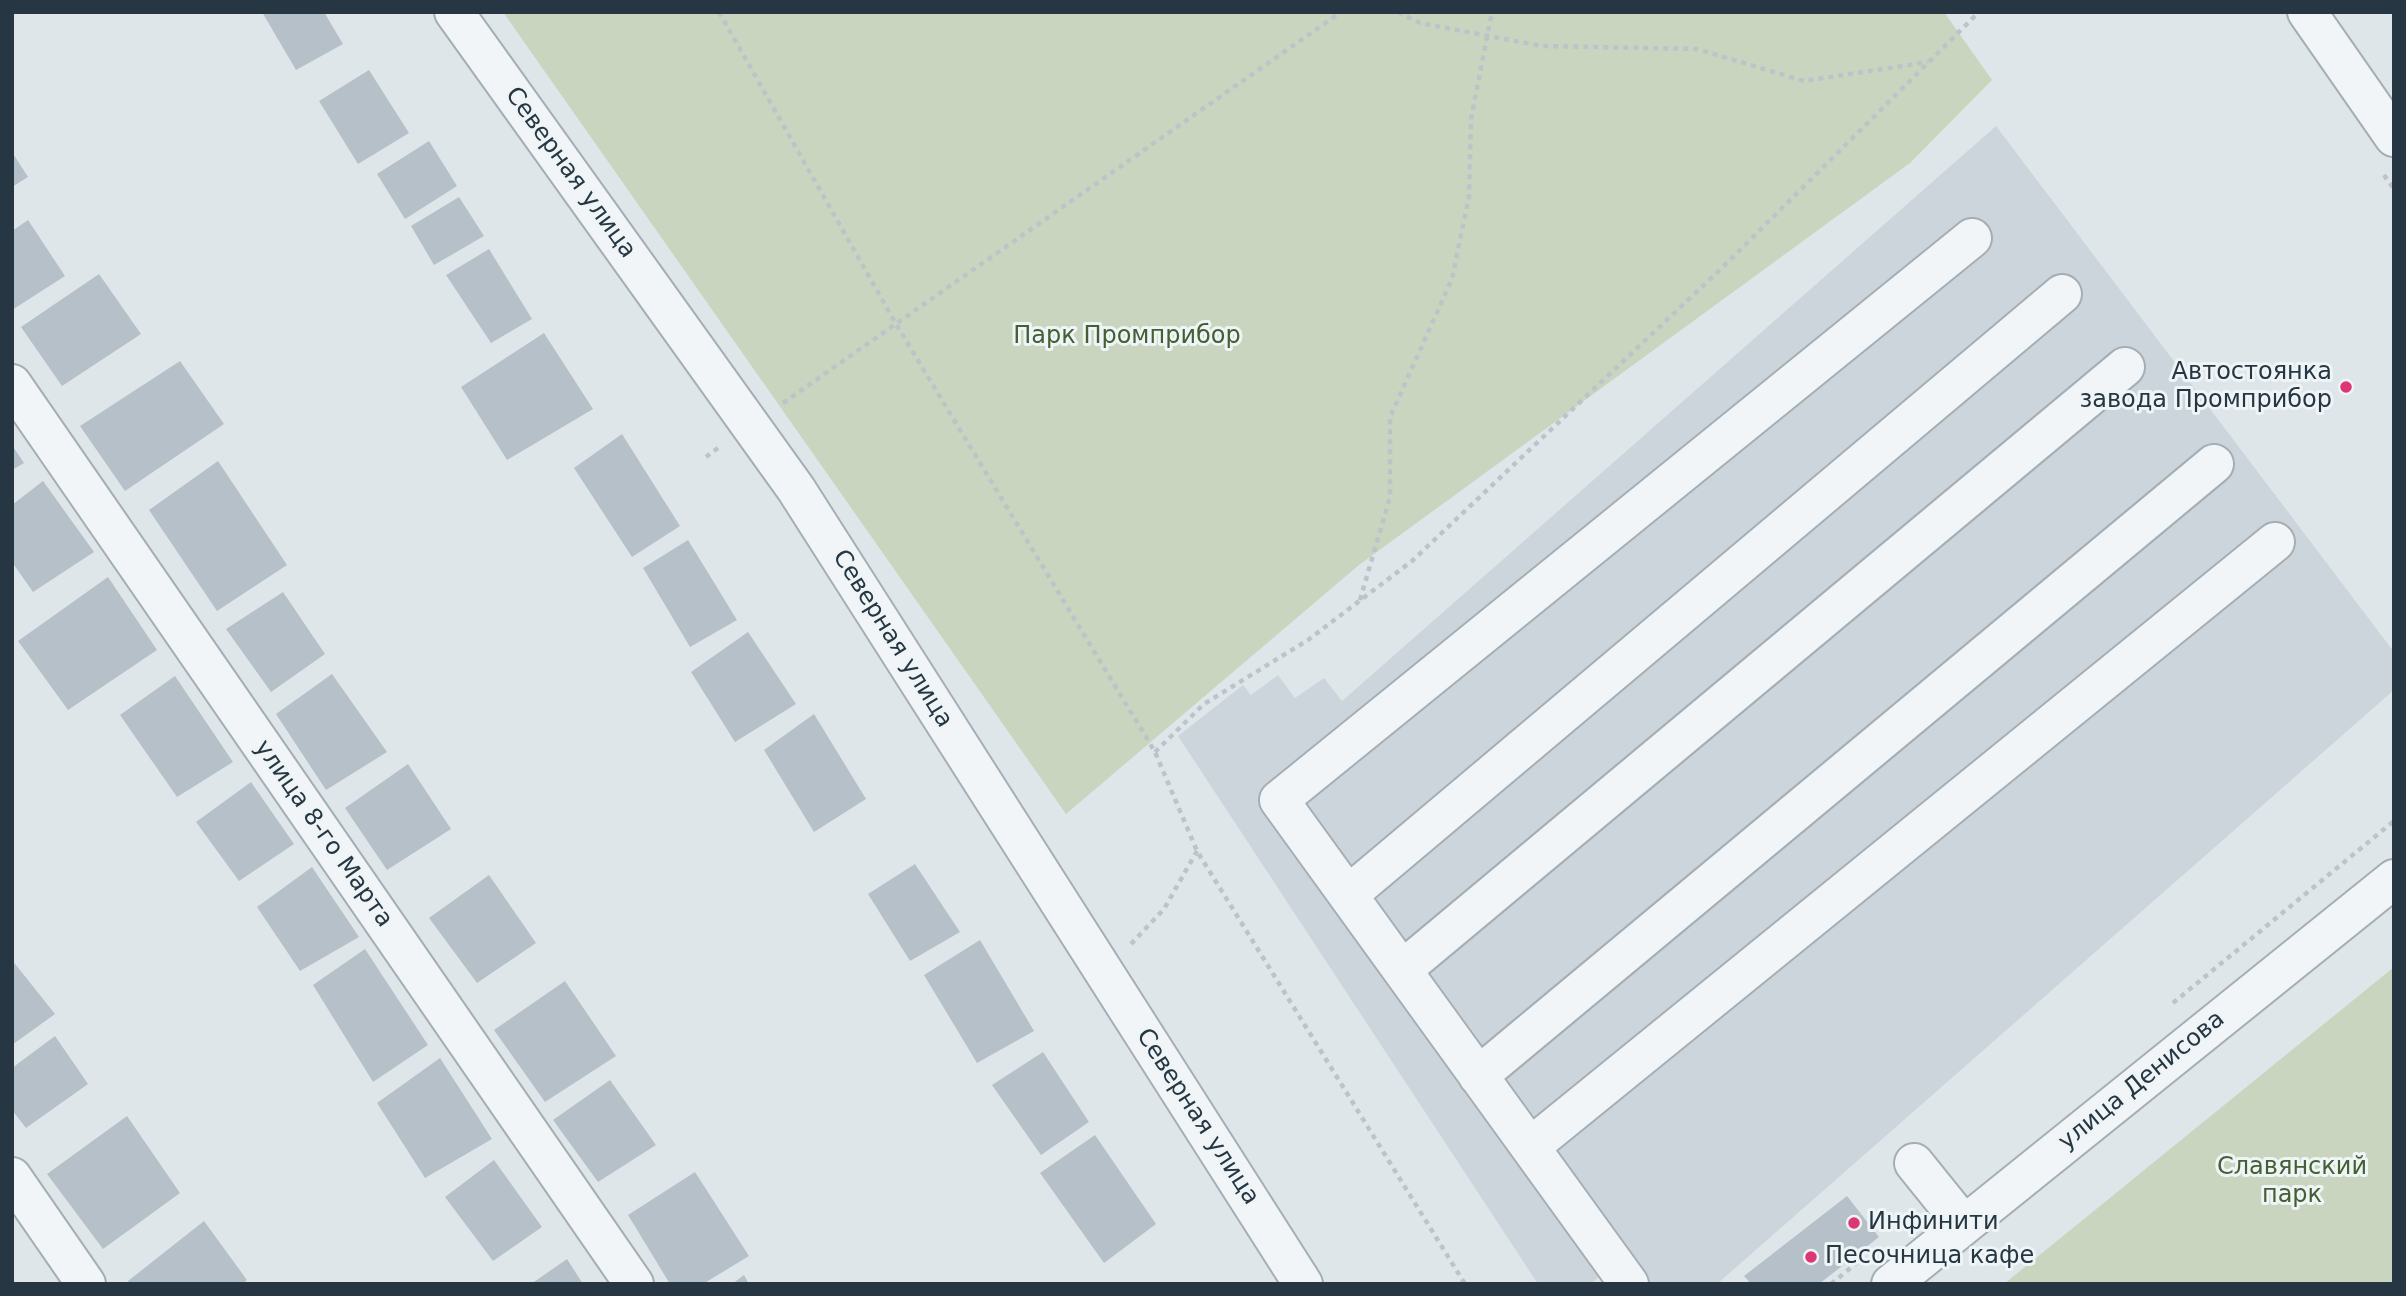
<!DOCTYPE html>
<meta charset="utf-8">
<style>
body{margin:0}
#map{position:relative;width:2406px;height:1296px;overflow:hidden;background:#dfe6ea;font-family:"DejaVu Sans",sans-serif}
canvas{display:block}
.frame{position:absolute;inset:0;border:14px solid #263743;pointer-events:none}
</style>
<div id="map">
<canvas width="2406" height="1296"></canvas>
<div class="frame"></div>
</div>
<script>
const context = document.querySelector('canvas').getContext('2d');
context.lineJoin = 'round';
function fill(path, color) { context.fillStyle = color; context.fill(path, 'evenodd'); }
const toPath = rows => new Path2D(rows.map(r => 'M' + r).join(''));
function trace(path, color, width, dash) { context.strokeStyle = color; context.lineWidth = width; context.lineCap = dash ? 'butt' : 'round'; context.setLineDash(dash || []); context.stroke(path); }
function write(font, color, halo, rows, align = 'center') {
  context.font = font + ' "DejaVu Sans",sans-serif'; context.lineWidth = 6; context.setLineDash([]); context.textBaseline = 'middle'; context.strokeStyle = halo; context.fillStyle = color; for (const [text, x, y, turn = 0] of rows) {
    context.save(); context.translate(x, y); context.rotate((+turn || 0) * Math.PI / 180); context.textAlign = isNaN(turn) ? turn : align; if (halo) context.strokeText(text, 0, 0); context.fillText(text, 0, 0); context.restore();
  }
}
fill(toPath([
 [1996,126,2394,652,2394,690,1717,1284,1614,1284,1605,1273,1590,1284,1538,1284,1178,736,1243,685,1251,695,1278,675,1295,698,1324,678,1342,701]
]), '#cdd5dc');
fill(toPath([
 [503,12,1944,12,1992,80,1910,163,1359,565,1066,814],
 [2394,967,2394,1284,2004,1284]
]), '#c9d5bf');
fill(toPath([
 [262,12,324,12,343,44,296,70],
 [369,70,409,133,358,164,319,101],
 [429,141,457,186,405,219,377,174],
 [12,152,28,177,12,187],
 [459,197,484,236,434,265,411,226],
 [28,220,65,276,12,310,12,231],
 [489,249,532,319,491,343,446,275],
 [99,274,141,334,62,386,21,327],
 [544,333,593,409,507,460,461,387],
 [180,361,224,424,125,491,80,426],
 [622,434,680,526,632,557,574,468],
 [12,445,24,463,12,470],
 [218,461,287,565,217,611,149,510],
 [43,481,94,552,33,592,12,562,12,505],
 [688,540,737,620,690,647,643,568],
 [108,577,157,650,68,710,18,641],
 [283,592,325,654,271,692,226,629],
 [748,632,796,704,735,742,691,672],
 [332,674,387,752,326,790,276,714],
 [175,676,233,762,177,797,120,715],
 [814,714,866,799,814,832,764,750],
 [408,764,451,829,387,870,345,808],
 [251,782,294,844,239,881,196,822],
 [915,864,960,932,910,961,868,894],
 [312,867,359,937,300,971,257,907],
 [489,875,536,943,477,983,429,918],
 [980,940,1034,1031,977,1063,924,975],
 [365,949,428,1045,373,1082,313,985],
 [12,960,55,1014,12,1045],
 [565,981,616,1056,545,1102,494,1030],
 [55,1036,88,1084,26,1128,12,1110,12,1068],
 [1043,1052,1089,1122,1041,1155,992,1085],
 [440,1058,492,1139,425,1178,377,1103],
 [610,1080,656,1145,598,1182,553,1120],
 [127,1116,180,1193,103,1249,47,1174],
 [1095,1135,1156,1224,1104,1263,1040,1173],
 [494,1160,542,1227,493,1261,445,1197],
 [695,1172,749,1256,703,1284,670,1284,628,1215],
 [1847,1196,1879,1237,1819,1284,1751,1284,1744,1276],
 [204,1221,247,1280,242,1284,130,1284,128,1281],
 [567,1259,583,1284,531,1284],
 [744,1275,749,1284,732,1284]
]), '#b6c0c8');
const minor = toPath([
 [454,12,796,489,1303,1284],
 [2307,12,2394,137],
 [12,384,634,1284],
 [1348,895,2062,294],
 [1402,970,2125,367],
 [1478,1076,2214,464],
 [1530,1147,2275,542],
 [1914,1163,1964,1225],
 [12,1177,86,1284],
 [1629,1284,1279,800,1972,238],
 [1891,1284,2394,879]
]);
trace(minor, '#a4aeb5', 42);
trace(toPath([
 [719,12,896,324,1155,752,1197,851,1465,1284],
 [1398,12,1420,23,1542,46,1697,49,1804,81,1928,62],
 [2384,175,2394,189],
 [783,403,1341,12],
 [706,457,718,448],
 [1360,600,1390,497,1390,417,1452,279,1469,196,1471,119,1492,12],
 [1155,752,1204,704,1308,640,1412,561,1726,264,1979,12],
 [1131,944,1164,909,1197,851],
 [2173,1003,2394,821],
 [1831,1284,1858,1262]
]), '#bdc4c9', 4.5, [5, 5]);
trace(minor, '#f2f5f8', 38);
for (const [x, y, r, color] of [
 [2346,387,7,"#dc3773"],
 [1854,1223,7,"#dc3773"],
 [1811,1257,7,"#dc3773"]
]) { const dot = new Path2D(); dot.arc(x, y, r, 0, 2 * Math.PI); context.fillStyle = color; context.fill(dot); trace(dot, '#eff4f7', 2.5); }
write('24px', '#263743', '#eff4f7', [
 ["Северная улица",570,173,54],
 ["Северная улица",892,639,58],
 ["улица 8-го Марта",323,834,55],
 ["улица Денисова",2142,1081,-39],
 ["Северная улица",1197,1117,57]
]);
write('24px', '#446032', '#eff4f7', [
 ["Парк Промприбор",1127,337],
 ["Славянский",2292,1168],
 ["парк",2292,1196]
]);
write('24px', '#263743', '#eff4f7', [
 ["Автостоянка",2332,373,"right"],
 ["завода Промприбор",2332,401,"right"],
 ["Инфинити",1868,1223],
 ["Песочница кафе",1825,1257]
], 'left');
</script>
